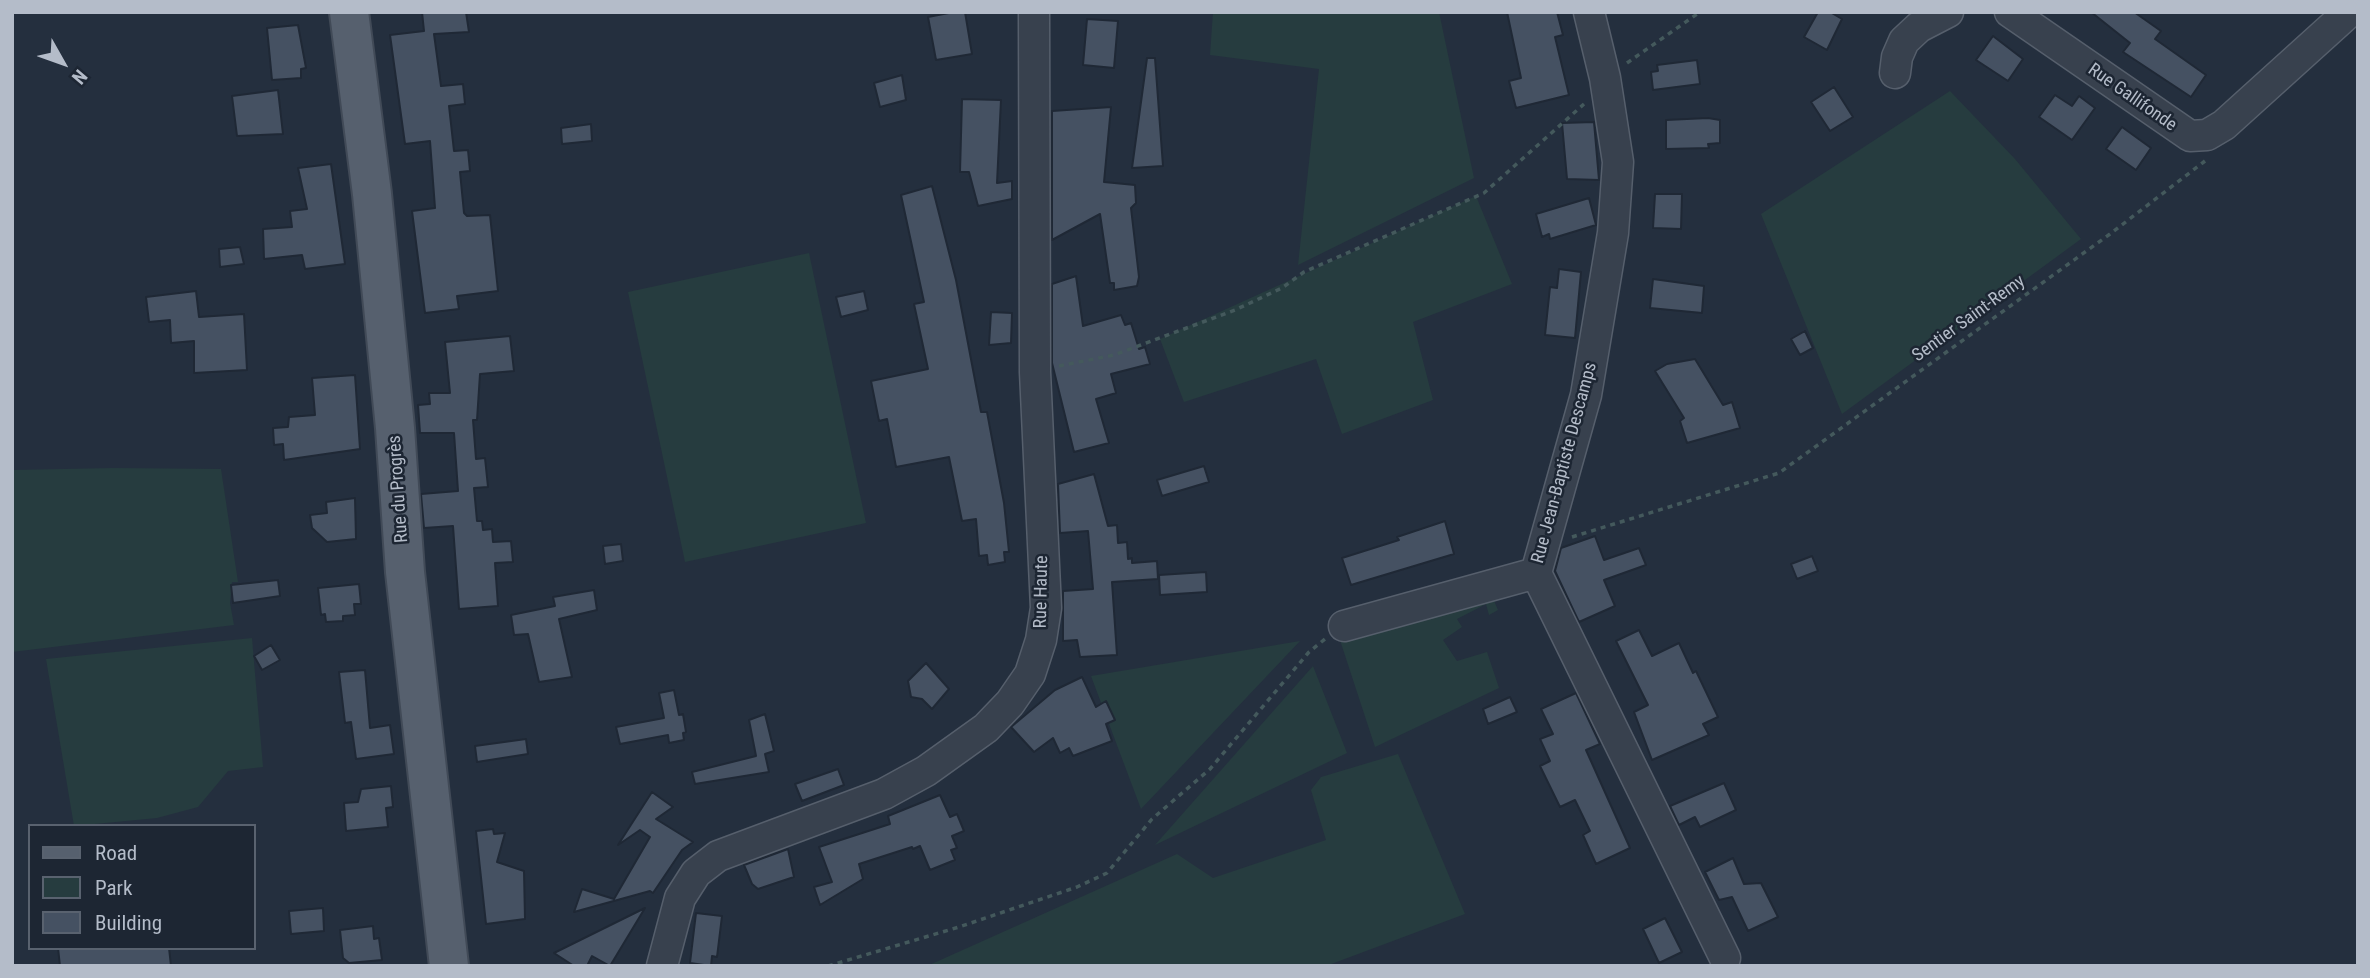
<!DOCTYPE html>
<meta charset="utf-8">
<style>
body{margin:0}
#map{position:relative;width:2370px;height:978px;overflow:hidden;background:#242f3e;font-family:"Roboto Condensed",sans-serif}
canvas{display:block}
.frame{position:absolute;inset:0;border:14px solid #b4bcc9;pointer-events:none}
.legend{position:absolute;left:28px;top:824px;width:228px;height:126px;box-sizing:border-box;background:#1d2633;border:2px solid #59626f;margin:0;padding:9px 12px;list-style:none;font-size:21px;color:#b4bcc9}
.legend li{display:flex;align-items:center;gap:14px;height:35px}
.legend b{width:35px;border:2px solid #59626f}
.north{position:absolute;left:28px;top:28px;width:70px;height:70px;-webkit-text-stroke:5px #1d2633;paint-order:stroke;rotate:130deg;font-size:19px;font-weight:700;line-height:28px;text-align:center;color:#b4bcc9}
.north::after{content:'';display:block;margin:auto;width:24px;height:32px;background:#b4bcc9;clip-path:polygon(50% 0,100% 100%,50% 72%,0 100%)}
</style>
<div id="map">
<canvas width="2370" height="978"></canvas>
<div class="frame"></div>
<ul class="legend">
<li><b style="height:9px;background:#56606e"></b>Road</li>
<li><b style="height:19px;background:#263c3f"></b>Park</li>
<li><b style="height:19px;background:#455162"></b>Building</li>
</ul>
<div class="north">N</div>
</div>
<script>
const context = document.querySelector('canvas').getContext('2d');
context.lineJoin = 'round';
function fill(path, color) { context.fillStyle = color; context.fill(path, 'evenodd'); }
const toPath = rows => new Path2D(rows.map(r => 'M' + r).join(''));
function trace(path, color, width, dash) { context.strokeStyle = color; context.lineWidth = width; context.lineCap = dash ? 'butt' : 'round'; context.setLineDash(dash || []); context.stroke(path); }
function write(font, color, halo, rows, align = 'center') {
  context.font = font + ' "Roboto Condensed",sans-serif'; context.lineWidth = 5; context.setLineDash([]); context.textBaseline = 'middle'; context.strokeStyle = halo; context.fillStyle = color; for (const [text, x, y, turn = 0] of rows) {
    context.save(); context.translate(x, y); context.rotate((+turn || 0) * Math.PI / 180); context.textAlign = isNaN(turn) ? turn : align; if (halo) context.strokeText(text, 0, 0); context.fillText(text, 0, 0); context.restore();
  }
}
fill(toPath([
 [1213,12,1439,12,1474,178,1298,265,1319,69,1210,55],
 [1950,91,2015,159,2081,239,1842,414,1761,214],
 [1476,196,1512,284,1413,322,1433,400,1342,434,1316,359,1184,402,1160,339],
 [809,253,866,523,685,562,628,292],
 [114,468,221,469,238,582,232,582,230,603,234,625,12,652,12,470],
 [1488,587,1498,610,1489,615,1486,604,1457,619,1462,627,1443,640,1457,661,1487,652,1499,688,1375,747,1337,631],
 [252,638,263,767,228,771,198,807,157,818,74,826,46,659],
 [1300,641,1141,809,1091,676],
 [1313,666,1347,753,1155,845],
 [1398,754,1465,914,1326,966,927,966,1177,854,1213,878,1326,840,1311,790,1321,777]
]), '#263c3f');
const building = toPath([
 [422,12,466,12,469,32,434,34,441,86,463,84,465,104,449,106,454,151,468,150,470,171,460,172,464,213,467,216,490,215,498,291,457,296,459,309,425,313,412,211,435,208,430,141,405,144,390,35,424,31,422,12],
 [954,12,965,12,972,54,936,60,928,17,954,12],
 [1507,12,1557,12,1563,35,1555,37,1569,95,1516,108,1509,81,1521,78,1507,12],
 [1818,12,1830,12,1842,19,1827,50,1804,37,1818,12],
 [2091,12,2134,12,2161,31,2155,39,2206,75,2191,97,2123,52,2130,43,2091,12],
 [1087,19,1118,21,1114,68,1083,65,1087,19],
 [298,25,306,68,301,69,301,78,272,80,267,28,298,25],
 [1993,36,2023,59,2008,81,1976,60,1993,36],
 [1147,58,1155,58,1163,166,1132,168,1147,58],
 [1697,60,1700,84,1653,90,1651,72,1658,71,1657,65,1697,60],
 [902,75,906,100,880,107,874,83,902,75],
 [1834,87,1853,117,1830,131,1811,102,1834,87],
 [278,90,283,134,237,136,232,96,278,90],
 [2055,95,2072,106,2079,96,2095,108,2072,140,2039,117,2055,95],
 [962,99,1001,100,997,183,1012,181,1012,199,978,206,969,172,960,172,962,99],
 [1111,107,1104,182,1135,185,1136,203,1131,208,1139,277,1137,286,1114,290,1114,283,1110,283,1100,214,1052,240,1052,111,1111,107],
 [1708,118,1720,120,1720,143,1708,144,1709,148,1666,149,1666,120,1708,118],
 [1594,122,1599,180,1567,179,1562,123,1594,122],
 [591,124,592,141,562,144,561,128,591,124],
 [2122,127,2151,148,2136,170,2106,149,2122,127],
 [331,164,345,264,305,269,302,255,264,259,263,229,292,227,290,211,307,209,298,168,331,164],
 [932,186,956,280,981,412,987,412,1004,503,1009,552,1004,552,1005,562,988,565,987,555,979,556,976,519,962,521,949,457,896,467,887,419,879,421,871,381,928,369,914,304,924,302,901,195,932,186],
 [1655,194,1682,194,1681,229,1653,228,1655,194],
 [1589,198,1596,225,1550,239,1549,234,1542,237,1536,214,1589,198],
 [240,247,244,264,220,267,219,249,240,247],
 [1559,269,1581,272,1575,338,1545,335,1550,287,1557,288,1559,269],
 [1076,276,1083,326,1121,315,1125,325,1131,323,1139,349,1145,347,1150,364,1111,374,1116,393,1096,399,1109,443,1074,452,1052,363,1052,284,1076,276],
 [1653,279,1704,286,1702,313,1650,308,1653,279],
 [196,291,199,317,244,314,247,370,194,373,194,341,171,343,170,320,149,322,146,297,196,291],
 [864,291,868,310,841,317,836,297,864,291],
 [991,312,1012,313,1011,343,989,345,991,312],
 [1805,331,1813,348,1800,355,1791,339,1805,331],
 [510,336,514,371,480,374,477,420,473,420,476,459,485,458,488,487,474,488,477,521,482,521,483,530,492,529,493,542,511,541,513,562,495,563,498,606,459,609,453,526,424,528,421,494,458,491,454,433,420,433,418,405,430,404,429,393,450,393,445,342,510,336],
 [1695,359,1723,405,1732,402,1740,428,1687,443,1680,421,1684,418,1655,371,1667,364,1695,359],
 [355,375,360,449,284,460,283,444,274,445,273,428,288,427,289,417,315,415,312,378,355,375],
 [1204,466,1209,482,1162,496,1157,480,1204,466],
 [1094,474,1108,526,1117,525,1118,543,1127,542,1128,559,1132,558,1132,563,1157,561,1158,579,1112,582,1117,655,1080,657,1077,640,1063,641,1063,591,1093,589,1088,531,1060,533,1058,484,1094,474],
 [355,498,356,539,327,542,312,528,310,515,327,513,326,502,355,498],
 [1445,521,1454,554,1351,585,1342,558,1399,540,1397,537,1445,521],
 [1595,536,1604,560,1639,548,1646,565,1604,580,1615,606,1579,622,1555,571,1561,548,1595,536],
 [621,544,623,561,605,564,603,546,621,544],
 [1812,556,1818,571,1797,579,1791,564,1812,556],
 [1206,572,1207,592,1160,595,1159,575,1206,572],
 [278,580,280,596,233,603,231,585,278,580],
 [359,584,361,604,354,604,355,615,343,616,343,621,326,622,325,614,321,615,318,588,359,584],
 [594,590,597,610,559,619,572,677,539,682,528,634,514,635,511,615,555,606,553,597,594,590],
 [1639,630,1652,656,1679,643,1693,673,1696,671,1718,717,1703,724,1709,735,1652,760,1634,712,1648,705,1616,641,1639,630],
 [271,645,280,660,262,670,254,656,271,645],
 [926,663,949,689,932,709,922,699,911,697,908,681,926,663],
 [365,670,370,728,390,725,394,754,356,759,351,722,345,723,339,672,365,670],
 [1082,677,1096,707,1106,701,1115,720,1106,724,1112,741,1073,756,1069,748,1060,753,1053,738,1034,752,1011,727,1055,690,1082,677],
 [674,690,679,715,683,714,686,732,683,733,684,740,669,743,668,735,620,744,616,727,664,718,659,693,674,690],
 [1576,693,1600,744,1586,750,1630,848,1596,864,1583,835,1590,831,1575,800,1560,807,1540,766,1550,761,1540,739,1553,734,1541,709,1576,693],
 [1510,697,1517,712,1488,724,1483,709,1510,697],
 [765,714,774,751,765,754,769,772,695,784,692,772,756,756,749,720,765,714],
 [526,739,528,754,477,762,475,746,526,739],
 [838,769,844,785,802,801,795,784,838,769],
 [1724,783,1736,810,1700,827,1695,817,1679,825,1670,806,1724,783],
 [391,786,393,807,386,808,388,827,346,831,344,803,358,802,361,789,391,786],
 [652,792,673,807,656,819,693,842,682,850,653,893,650,891,574,912,582,889,614,899,650,837,640,830,618,845,652,792],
 [940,795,950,817,957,814,964,831,952,836,957,848,951,850,955,860,930,870,920,846,913,849,912,847,859,864,863,879,820,905,814,887,832,882,819,847,890,824,888,816,940,795],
 [493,829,494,834,505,833,497,862,524,871,525,919,486,924,476,831,493,829],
 [788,849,794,877,758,889,752,884,744,865,788,849],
 [1733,858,1744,884,1761,883,1778,917,1748,931,1732,897,1719,900,1705,872,1733,858],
 [323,908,324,931,291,934,289,911,323,908],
 [645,908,610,966,592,956,587,966,574,966,554,953,645,908],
 [696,913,722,916,717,957,712,956,711,966,690,963,696,913],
 [1665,918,1682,952,1659,963,1643,929,1665,918],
 [373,926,374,939,379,938,382,960,349,963,343,958,340,930,373,926],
 [58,948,169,948,171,966,60,966,58,948]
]);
fill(building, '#455162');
trace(building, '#1f2835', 2);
const minor = toPath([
 [1589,12,1605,78,1618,162,1613,233,1586,395,1536,573,1725,958],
 [2010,12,2190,136,2207,135,2224,125,2349,12],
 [1895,73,1897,57,1904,41,1919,27,1948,12],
 [1344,626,1536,573],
 [662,966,680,898,696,873,718,856,884,794,926,771,986,728,1010,703,1030,674,1041,640,1046,608,1035,372,1034,12]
]);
const major = toPath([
 [349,12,372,194,395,428,405,572,449,966]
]);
trace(minor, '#565f6c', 33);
trace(major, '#414a57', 42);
trace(toPath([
 [1627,63,1700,12],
 [1059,366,1114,355,1235,310,1282,288,1304,272,1484,193,1584,104],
 [1572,537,1779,473,2110,234,2205,161],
 [828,966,959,927,1077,887,1107,873,1152,819,1210,769,1309,652,1325,639]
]), '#44595c', 3.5, [5, 5]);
trace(minor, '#38414e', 30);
trace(major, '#56606e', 38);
write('18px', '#b4bcc9', '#1d2633', [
 ["Rue Gallifonde",2132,98,35],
 ["Sentier Saint-Remy",1969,319,-36],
 ["Rue Jean-Baptiste Descamps",1565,463,-75],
 ["Rue du Progrès",399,489,-94],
 ["Rue Haute",1042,592,-89]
]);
</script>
